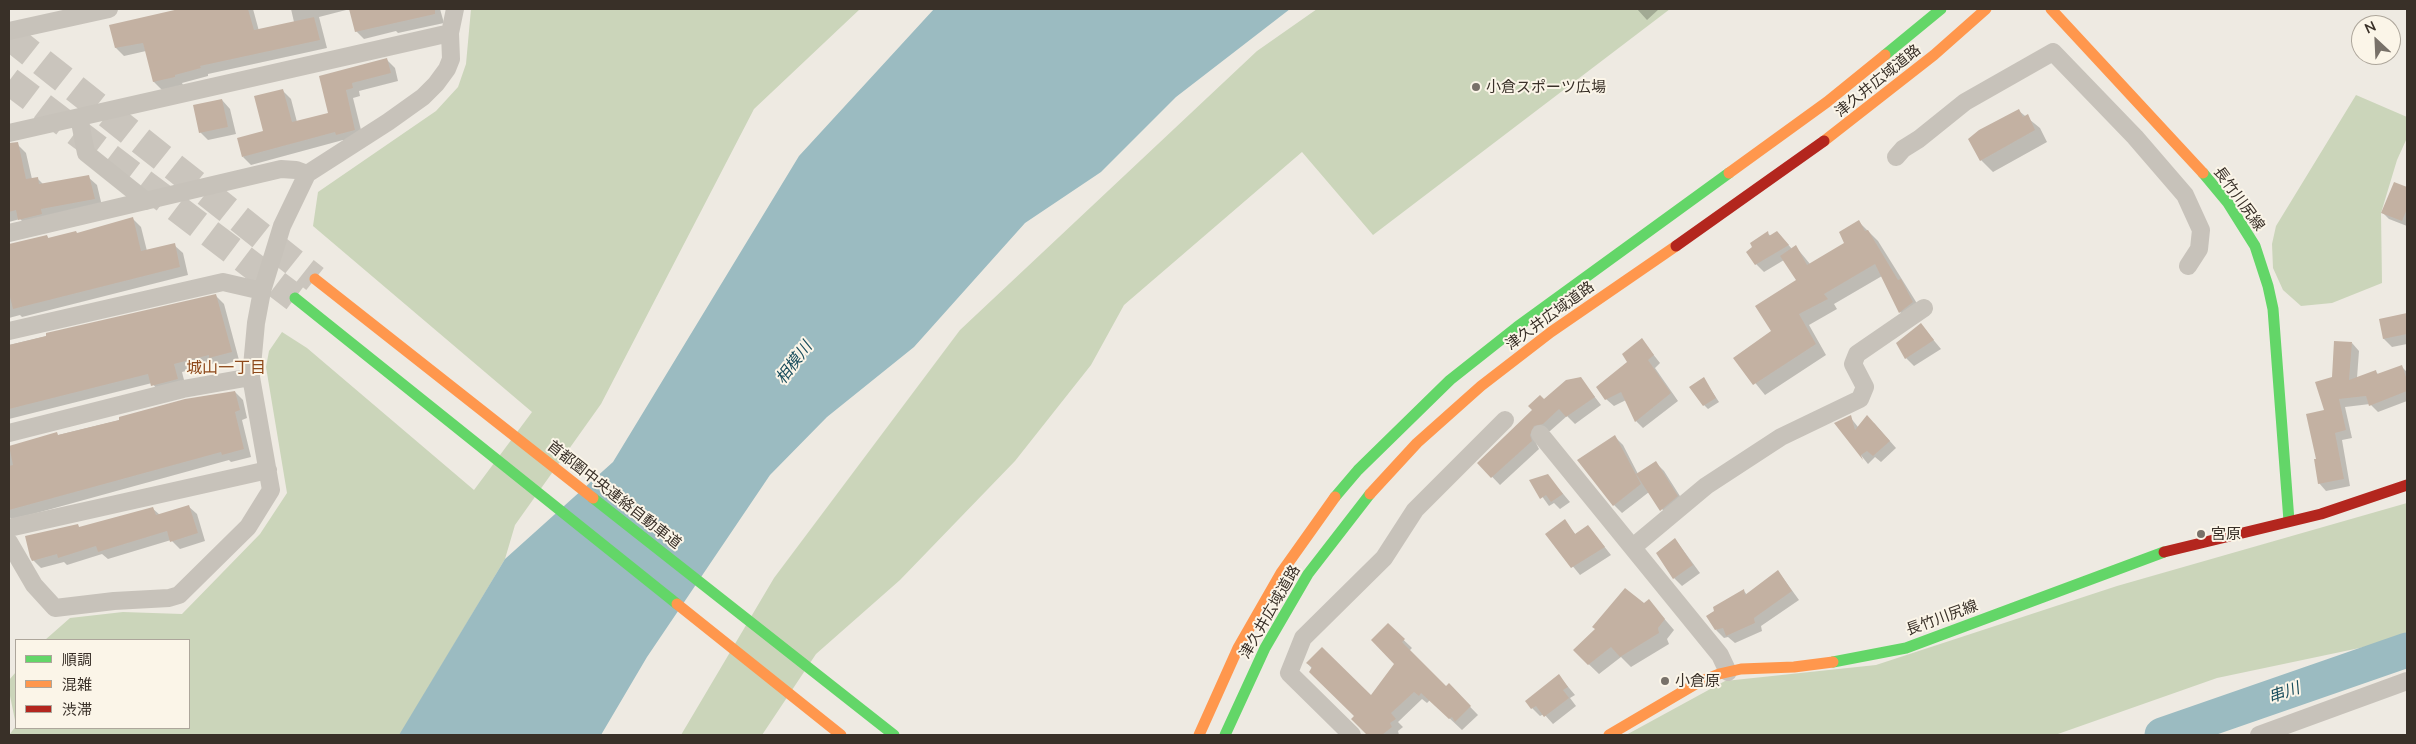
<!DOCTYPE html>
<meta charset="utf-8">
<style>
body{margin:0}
#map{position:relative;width:2416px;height:744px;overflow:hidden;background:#eeeae2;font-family:Mulish,"Noto Sans JP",sans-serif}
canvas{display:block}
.frame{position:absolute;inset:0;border:10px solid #393028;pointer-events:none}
.legend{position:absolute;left:15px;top:639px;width:175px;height:90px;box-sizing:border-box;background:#fbf5e8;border:1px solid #ada69b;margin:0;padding:6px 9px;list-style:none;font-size:15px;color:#393028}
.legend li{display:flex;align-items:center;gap:10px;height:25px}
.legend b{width:25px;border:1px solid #ada69b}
.north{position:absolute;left:2351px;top:15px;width:50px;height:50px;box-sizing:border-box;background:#fbf5e8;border:1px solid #ada69b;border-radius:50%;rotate:335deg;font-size:14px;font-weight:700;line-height:20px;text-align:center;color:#393028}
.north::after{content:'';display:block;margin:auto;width:18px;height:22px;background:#787169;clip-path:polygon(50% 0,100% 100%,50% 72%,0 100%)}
</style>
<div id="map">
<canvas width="2416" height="744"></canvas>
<div class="frame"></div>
<ul class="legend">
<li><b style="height:6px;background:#63d668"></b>順調</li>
<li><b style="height:6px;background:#ff974d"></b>混雑</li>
<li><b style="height:6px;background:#b3261e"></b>渋滞</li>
</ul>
<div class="north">N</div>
</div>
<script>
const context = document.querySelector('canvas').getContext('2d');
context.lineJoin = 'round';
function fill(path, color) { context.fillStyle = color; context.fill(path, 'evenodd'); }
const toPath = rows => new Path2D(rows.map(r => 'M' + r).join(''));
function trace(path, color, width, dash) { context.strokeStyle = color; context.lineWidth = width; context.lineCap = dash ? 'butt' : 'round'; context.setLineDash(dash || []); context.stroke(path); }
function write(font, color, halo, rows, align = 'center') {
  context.font = font + ' Mulish,"Noto Sans JP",sans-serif'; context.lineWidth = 4; context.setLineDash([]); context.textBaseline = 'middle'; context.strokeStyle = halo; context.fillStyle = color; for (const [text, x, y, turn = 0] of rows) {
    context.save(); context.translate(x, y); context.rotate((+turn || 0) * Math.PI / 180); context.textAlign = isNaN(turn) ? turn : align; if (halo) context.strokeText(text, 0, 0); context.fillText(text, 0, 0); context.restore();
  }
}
fill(toPath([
 [471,9,860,9,754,109,601,404,515,525,505,559,400,735,9,735,16,726,16,728,189,728,189,640,45,640,70,618,123,612,182,614,260,534,287,493,266,367,269,351,282,332,307,348,474,490,532,412,313,226,318,192,436,111,458,87,466,64],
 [1317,9,1670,9,1373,235,1302,152,1124,305,1091,365,1015,461,900,580,816,654,762,735,681,735,774,578,960,330,1257,51],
 [2356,95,2407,117,2407,138,2397,160,2381,213,2382,283,2332,303,2301,306,2283,290,2273,268,2272,244,2276,226],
 [2407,503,2407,638,2217,678,2055,735,1626,735,1725,681,1876,665,2117,586],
 [16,672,16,725,9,691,9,680]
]), '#cbd5ba');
fill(toPath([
 [934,9,1290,9,1176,97,1101,172,1025,223,914,347,827,417,770,475,647,657,601,735,399,735,505,559,613,462,799,156]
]), '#9bbbc1');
fill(toPath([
 [186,9,253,9,259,31,294,22,291,9,440,9,444,23,398,33,396,31,364,39,356,31,350,9,319,17,327,48,208,74,208,76,182,83,183,85,162,90,154,82,146,51,124,56,116,48,110,26],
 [1637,9,1659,9,1647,20],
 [387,60,395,68,398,81,359,91,360,96,353,98,363,138,345,142,343,140,251,165,243,157,264,132,283,91,291,99,297,122,330,114,321,77],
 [222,100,230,109,236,134,208,140,200,132],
 [2019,111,2040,128,2047,142,1993,172,1981,160],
 [18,145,26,153,32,179,37,178,44,185,88,177,97,185,102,206,28,227,20,219,9,222,9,147],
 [2395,183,2407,188,2407,226,2389,219,2383,213],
 [133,219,141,227,147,251,174,245,183,253,188,275,22,317,20,315,9,318,9,245,47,236,49,239,78,234],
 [1859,222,1878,241,1923,313,1910,322,1900,312,1882,276,1834,304,1837,309,1809,325,1826,355,1765,395,1735,358,1772,332,1798,280,1784,260,1764,272,1756,264,1767,233,1771,236,1777,232,1792,249,1796,247,1810,264,1846,244],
 [216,296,224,304,239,360,219,366,216,363,182,372,186,388,161,394,152,383,9,419,9,345],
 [2407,314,2407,344,2392,347,2384,339,2380,320],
 [1921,325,1941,349,1914,366,1906,358],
 [1642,340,1660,363,1655,368,1678,401,1643,428,1636,421,1626,400,1614,406,1606,399],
 [2352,343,2359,351,2357,378,2375,371,2379,375,2402,367,2407,372,2407,401,2378,412,2370,404,2345,407,2352,438,2342,440,2350,486,2326,491,2319,483,2318,460,2326,411,2333,378],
 [1581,379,1601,405,1575,424,1567,416,1550,431,1541,433,1536,443,1539,449,1500,485,1479,463,1544,400],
 [1704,379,1719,402,1708,409,1704,405],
 [235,392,243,400,247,418,242,420,251,457,231,462,229,460,33,514,11,519,9,516,9,447],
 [1850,417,1858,427,1874,423,1896,448,1881,462,1875,457,1868,464,1836,424],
 [1615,437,1623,445,1638,474,1656,463,1664,471,1685,504,1669,518,1649,492,1622,513,1614,505],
 [1548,476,1570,502,1560,509,1554,503,1549,506,1531,481],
 [188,506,197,514,205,541,180,549,171,540,108,559,102,554,67,565,64,562,41,568,33,560,77,525,80,528,152,508,160,515],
 [1565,521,1576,535,1588,526,1611,555,1580,575,1547,535],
 [1675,539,1700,573,1682,586,1674,578],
 [1778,571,1799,600,1761,626,1762,631,1735,643,1728,637,1724,638,1716,630,1744,591,1747,595],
 [1649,601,1674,630,1667,639,1669,644,1631,667,1621,657,1599,674,1574,650],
 [1388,625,1412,648,1409,651,1446,688,1449,685,1478,715,1462,730,1430,700,1427,703,1422,699,1398,722,1403,727,1398,731,1399,735,1369,735,1353,719,1356,716,1307,663,1371,697,1396,663],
 [1559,676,1575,695,1570,698,1576,706,1553,724,1544,714,1540,716,1532,708]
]), '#0003');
trace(toPath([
 [2162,735,2407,650]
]), '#9bbbc1', 35);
fill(toPath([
 [179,9,248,9,254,30,314,17,320,40,200,66,201,68,175,75,175,77,153,82,143,43,115,48,109,25],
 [349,9,435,9,435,14,355,32],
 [387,58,391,73,352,83,353,88,346,90,355,130,336,135,335,132,242,157,237,138,263,131,254,96,283,89,292,122,328,113,319,76],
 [222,99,228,127,199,133,193,105],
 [2019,109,2023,117,2028,114,2035,130,1980,161,1968,139,1979,130],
 [18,142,26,179,38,177,39,184,89,175,95,199,41,209,42,214,18,220,16,210,9,212,9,143],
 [2394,182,2407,187,2407,209,2402,221,2381,213],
 [133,217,141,251,175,243,180,267,13,309,9,293,9,244,47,235,48,238,76,231,77,233],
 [1859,220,1865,231,1868,230,1898,280,1901,279,1913,302,1899,313,1875,264,1824,294,1828,299,1799,314,1816,344,1753,385,1733,358,1771,331,1755,306,1796,280,1780,256,1796,245,1807,265,1844,243,1839,232],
 [1768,231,1769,236,1777,231,1789,245,1755,265,1746,252,1752,247,1750,243],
 [216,294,232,352,209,358,209,355,174,364,178,379,151,386,148,374,9,409,9,345,46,336,46,333],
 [2407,313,2407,334,2383,339,2379,319],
 [1921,323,1934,340,1905,359,1896,343],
 [1642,338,1654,355,1648,360,1671,393,1635,422,1621,392,1605,400,1596,387,1627,362,1622,354],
 [2334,341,2352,342,2349,380,2376,370,2377,374,2402,365,2407,380,2407,391,2369,406,2366,396,2339,399,2346,430,2335,433,2344,479,2318,484,2314,459,2316,459,2306,414,2324,410,2315,382,2332,377],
 [1581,377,1595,397,1566,417,1559,409,1543,424,1534,426,1530,435,1532,441,1491,478,1477,463,1532,410,1528,406,1540,395,1544,399,1566,380],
 [1704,377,1716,398,1703,406,1689,387],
 [235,391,240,410,235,412,244,449,222,455,221,452,9,510,9,466,13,465,9,446,57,432,58,435,119,420,119,417,185,399],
 [1851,415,1855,430,1867,415,1890,441,1873,456,1867,451,1861,455,1863,460,1834,423],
 [1615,435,1641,484,1613,506,1577,460],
 [1656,461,1678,496,1660,511,1636,474],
 [1548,474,1563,494,1551,502,1546,495,1540,499,1529,480],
 [189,505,198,533,170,542,167,531,98,552,96,546,58,558,57,554,32,561,30,557,25,536,78,524,79,527,153,507,156,515],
 [1565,519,1575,534,1588,525,1605,547,1571,568,1545,534],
 [1675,538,1693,565,1673,579,1656,553],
 [1778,570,1792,591,1754,618,1755,623,1726,636,1723,628,1715,630,1706,616,1714,611,1713,607,1744,589,1745,595],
 [1625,588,1644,603,1649,599,1665,619,1658,628,1659,633,1620,657,1611,647,1588,665,1573,650,1595,629,1592,627],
 [1388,623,1405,639,1402,642,1446,686,1449,683,1471,706,1455,722,1452,717,1449,719,1421,693,1419,696,1414,692,1391,713,1396,719,1390,723,1392,727,1382,735,1367,735,1351,719,1354,716,1309,672,1312,667,1306,663,1322,647,1371,695,1394,664,1371,640],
 [1559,674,1568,687,1563,690,1569,698,1544,717,1536,706,1531,709,1525,701]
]), '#c3b1a2');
trace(toPath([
 [9,36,315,279],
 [9,81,295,298]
]), '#cac5bd', 28, [28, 14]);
trace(toPath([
 [9,31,109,9],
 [79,117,86,153,146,201],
 [9,133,450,33],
 [1896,157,1903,149,1919,139,1965,102,2053,52,2135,137,2185,195,2201,230,2199,249,2188,266],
 [9,233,281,169,296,170,307,174],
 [9,331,223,282,262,291],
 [9,433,183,389,251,377],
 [1540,434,1720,655,1728,672],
 [9,528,268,470],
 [9,542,34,585,55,608,114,601,169,598,179,595,248,527,271,490,251,377,256,323,262,291,282,226,307,174,388,122,423,97,436,84,447,69,451,59,450,33,455,9],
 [1633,547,1706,486,1781,437,1860,399,1865,387,1853,364,1857,354,1924,308],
 [1352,735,1289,673,1303,638,1384,558,1415,510,1505,420],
 [2259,735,2407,681]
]), '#c7c2ba', 18);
trace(toPath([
 [1885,55,1941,9],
 [2203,173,2228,203,2255,246,2268,286,2273,309,2289,521],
 [295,298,677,604],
 [1335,497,1358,470,1450,380,1517,327,1729,173],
 [593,498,894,735],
 [1833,662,1906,648,2164,552],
 [1225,735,1265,648,1308,574,1370,494]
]), '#63d668', 11);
trace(toPath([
 [2051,9,2203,173],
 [1824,141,1934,55,1986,9],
 [1729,173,1827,102,1885,55],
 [315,279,593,498],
 [1370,494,1417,443,1481,386,1551,332,1676,246],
 [677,604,841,735],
 [1199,735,1238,648,1281,573,1335,497],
 [1609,735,1699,682,1719,674,1741,669,1794,667,1833,662]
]), '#ff974d', 11);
trace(toPath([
 [1676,246,1824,141],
 [2164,552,2321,514,2407,485]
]), '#b3261e', 11);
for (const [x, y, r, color] of [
 [1476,87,5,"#787169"],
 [2201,534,5,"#787169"],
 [1665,681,5,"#787169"]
]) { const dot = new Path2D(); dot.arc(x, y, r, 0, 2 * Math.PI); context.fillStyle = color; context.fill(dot); trace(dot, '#fbf5e8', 2); }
write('15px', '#393028', '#fbf5e8', [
 ["津久井広域道路",1878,81,-39],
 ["長竹川尻線",2239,199,54],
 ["津久井広域道路",1550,316,-36],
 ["首都圏中央連絡自動車道",614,495,38],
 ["津久井広域道路",1270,612,-60],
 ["長竹川尻線",1942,618,-20]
]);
write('15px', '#393028', '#fbf5e8', [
 ["小倉スポーツ広場",1486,87],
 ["宮原",2211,534],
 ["小倉原",1675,681]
], 'left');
write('italic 16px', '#1a4e5d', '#fbf5e8', [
 ["相模川",794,363,-53],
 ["串川",2284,693,-19]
]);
write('16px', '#8e491b', '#fbf5e8', [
 ["城山一丁目",226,368]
]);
</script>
